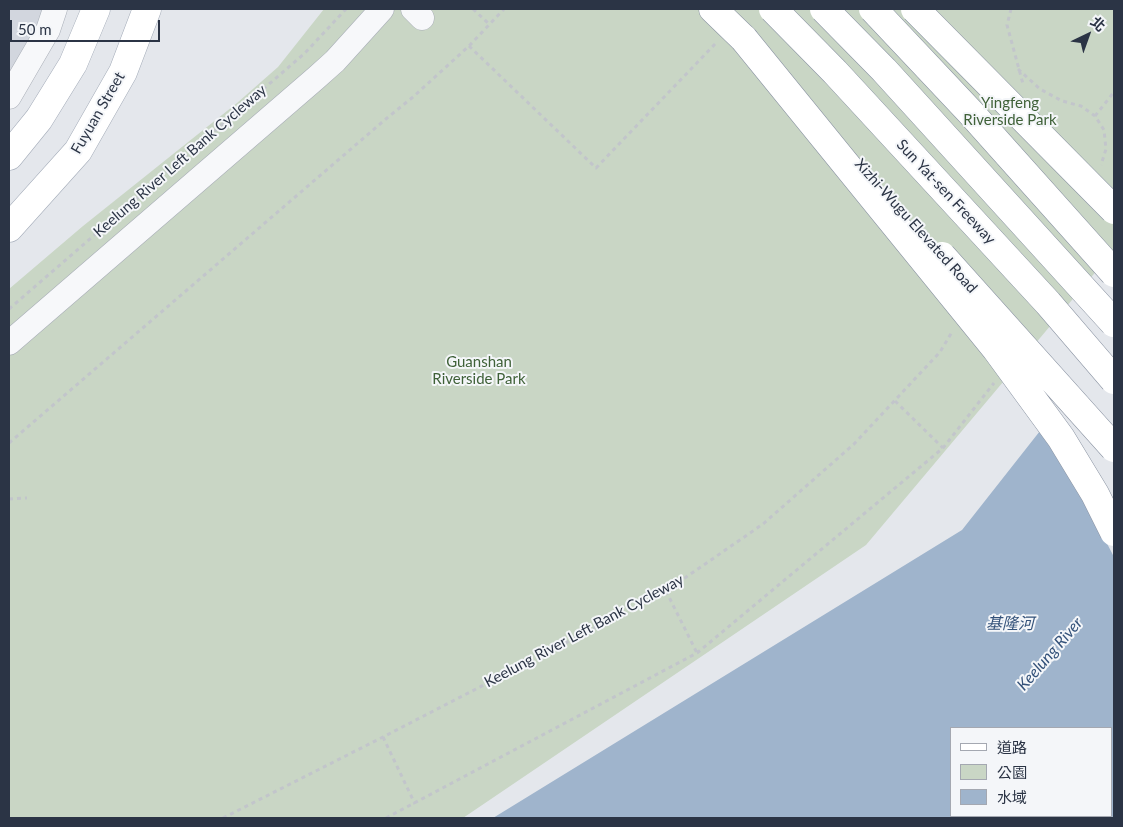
<!DOCTYPE html>
<meta charset="utf-8">
<style>
body{margin:0}
#map{position:relative;width:1123px;height:827px;overflow:hidden;background:#e4e7ec;font-family:Lato,"Noto Sans TC",sans-serif}
canvas{display:block}
.frame{position:absolute;inset:0;border:10px solid #2b3445;pointer-events:none}
.legend{position:absolute;left:950px;top:727px;width:162px;height:90px;box-sizing:border-box;background:#f4f6f9;border:1px solid #a4a8b1;margin:0;padding:6px 9px;list-style:none;font-size:15px;color:#2b3445}
.legend li{display:flex;align-items:center;gap:10px;height:25px}
.legend b{width:25px;border:1px solid #a4a8b1}
.north{position:absolute;left:1063px;top:10px;width:50px;height:50px;-webkit-text-stroke:4px #f4f6f9;paint-order:stroke;rotate:42deg;font-size:14px;font-weight:700;line-height:20px;text-align:center;color:#2b3445}
.north::after{content:'';display:block;margin:auto;width:18px;height:22px;background:#2b3445;clip-path:polygon(50% 0,100% 100%,50% 72%,0 100%)}
.scale{position:absolute;left:10px;top:20px;width:150px;height:22px;box-sizing:border-box;border:2px solid #2b3445;border-top:0;padding-left:6px;font-size:15px;line-height:18px;white-space:nowrap;color:#2b3445;-webkit-text-stroke:4px #f4f6f9;paint-order:stroke}
</style>
<div id="map">
<canvas width="1123" height="827"></canvas>
<div class="frame"></div>
<ul class="legend">
<li><b style="height:6px;background:#fff"></b>道路</li>
<li><b style="height:14px;background:#c9d6c5"></b>公園</li>
<li><b style="height:14px;background:#9fb4cc"></b>水域</li>
</ul>
<div class="north">北</div>
<div class="scale">50 m</div>
</div>
<script>
const context = document.querySelector('canvas').getContext('2d');
context.lineJoin = 'round';
function fill(path, color) { context.fillStyle = color; context.fill(path, 'evenodd'); }
const toPath = rows => new Path2D(rows.map(r => 'M' + r).join(''));
function trace(path, color, width, dash) { context.strokeStyle = color; context.lineWidth = width; context.lineCap = dash ? 'butt' : 'round'; context.setLineDash(dash || []); context.stroke(path); }
function write(font, color, halo, rows, align = 'center') {
  context.font = font + ' Lato,"Noto Sans TC",sans-serif'; context.lineWidth = 4; context.setLineDash([]); context.textBaseline = 'middle'; context.strokeStyle = halo; context.fillStyle = color; for (const [text, x, y, turn = 0] of rows) {
    context.save(); context.translate(x, y); context.rotate((+turn || 0) * Math.PI / 180); context.textAlign = isNaN(turn) ? turn : align; if (halo) context.strokeText(text, 0, 0); context.fillText(text, 0, 0); context.restore();
  }
}
fill(toPath([
 [9,9,64,9,51,42,9,109]
]), '#d2d6de');
fill(toPath([
 [324,9,1114,9,1114,250,866,545,463,818,9,818,9,289,83,226,237,103,278,67]
]), '#c9d6c5');
fill(toPath([
 [1114,337,1114,818,493,818,962,530],
 [952,728,1112,728,1112,816,952,816]
]), '#9fb4cc');
fill(toPath([
 [1114,335,1114,557,1055,443,1041,426]
]), '#e4e7ec');
const minor = toPath([
 [413,9,422,18],
 [9,97,48,30,55,9],
 [9,343,316,78,335,61,382,9]
]);
const major = toPath([
 [9,156,39,119,73,64,96,9],
 [9,228,78,151,123,72,147,9]
]);
const highway = toPath([
 [713,9,744,39]
]);
trace(minor, '#a9aeb7', 25);
trace(major, '#a3abb8', 29);
trace(highway, '#8b94a3', 29);
trace(toPath([
 [473,9,489,24],
 [1011,9,1007,25,1023,84],
 [469,46,596,168,716,43],
 [1018,69,1040,89,1062,101,1081,106,1095,116,1104,130,1106,149,1101,165],
 [1095,116,1114,92],
 [9,309,305,53,346,9],
 [895,401,943,448],
 [9,443,387,118,413,97,469,46,504,9],
 [9,499,27,498],
 [666,591,697,653],
 [383,737,415,804],
 [223,818,383,737,666,591,763,524,854,444,940,352,952,332],
 [386,818,697,653,943,448,994,383]
]), '#c2c5cb', 3, [4, 4]);
trace(minor, '#f7f8fa', 24);
trace(major, '#fff', 28);
trace(highway, '#fff', 28);
const highwayBridge = toPath([
 [773,9,835,72,1048,303,1114,380],
 [824,9,884,70,1114,323],
 [873,9,971,113,1114,273],
 [915,9,1114,210],
 [744,39,996,349,1061,438,1095,494,1114,532],
 [942,256,1114,448]
]);
trace(highwayBridge, '#8b94a3', 29, []);
trace(highwayBridge, '#fff', 28);
write('15px', '#3f6138', '#f4f6f9', [
 ["Yingfeng",1010,103],
 ["Riverside Park",1010,120],
 ["Guanshan",479,362],
 ["Riverside Park",479,379]
]);
write('15px', '#2b3445', '#f4f6f9', [
 ["Fuyuan Street",98,113,-60],
 ["Keelung River Left Bank Cycleway",180,161,-41],
 ["Sun Yat-sen Freeway",946,192,47],
 ["Xizhi-Wugu Elevated Road",916,226,48],
 ["Keelung River Left Bank Cycleway",584,631,-28]
]);
write('italic 16px', '#34527a', '#f4f6f9', [
 ["基隆河",1010,624],
 ["Keelung River",1050,654,-49]
]);
</script>
